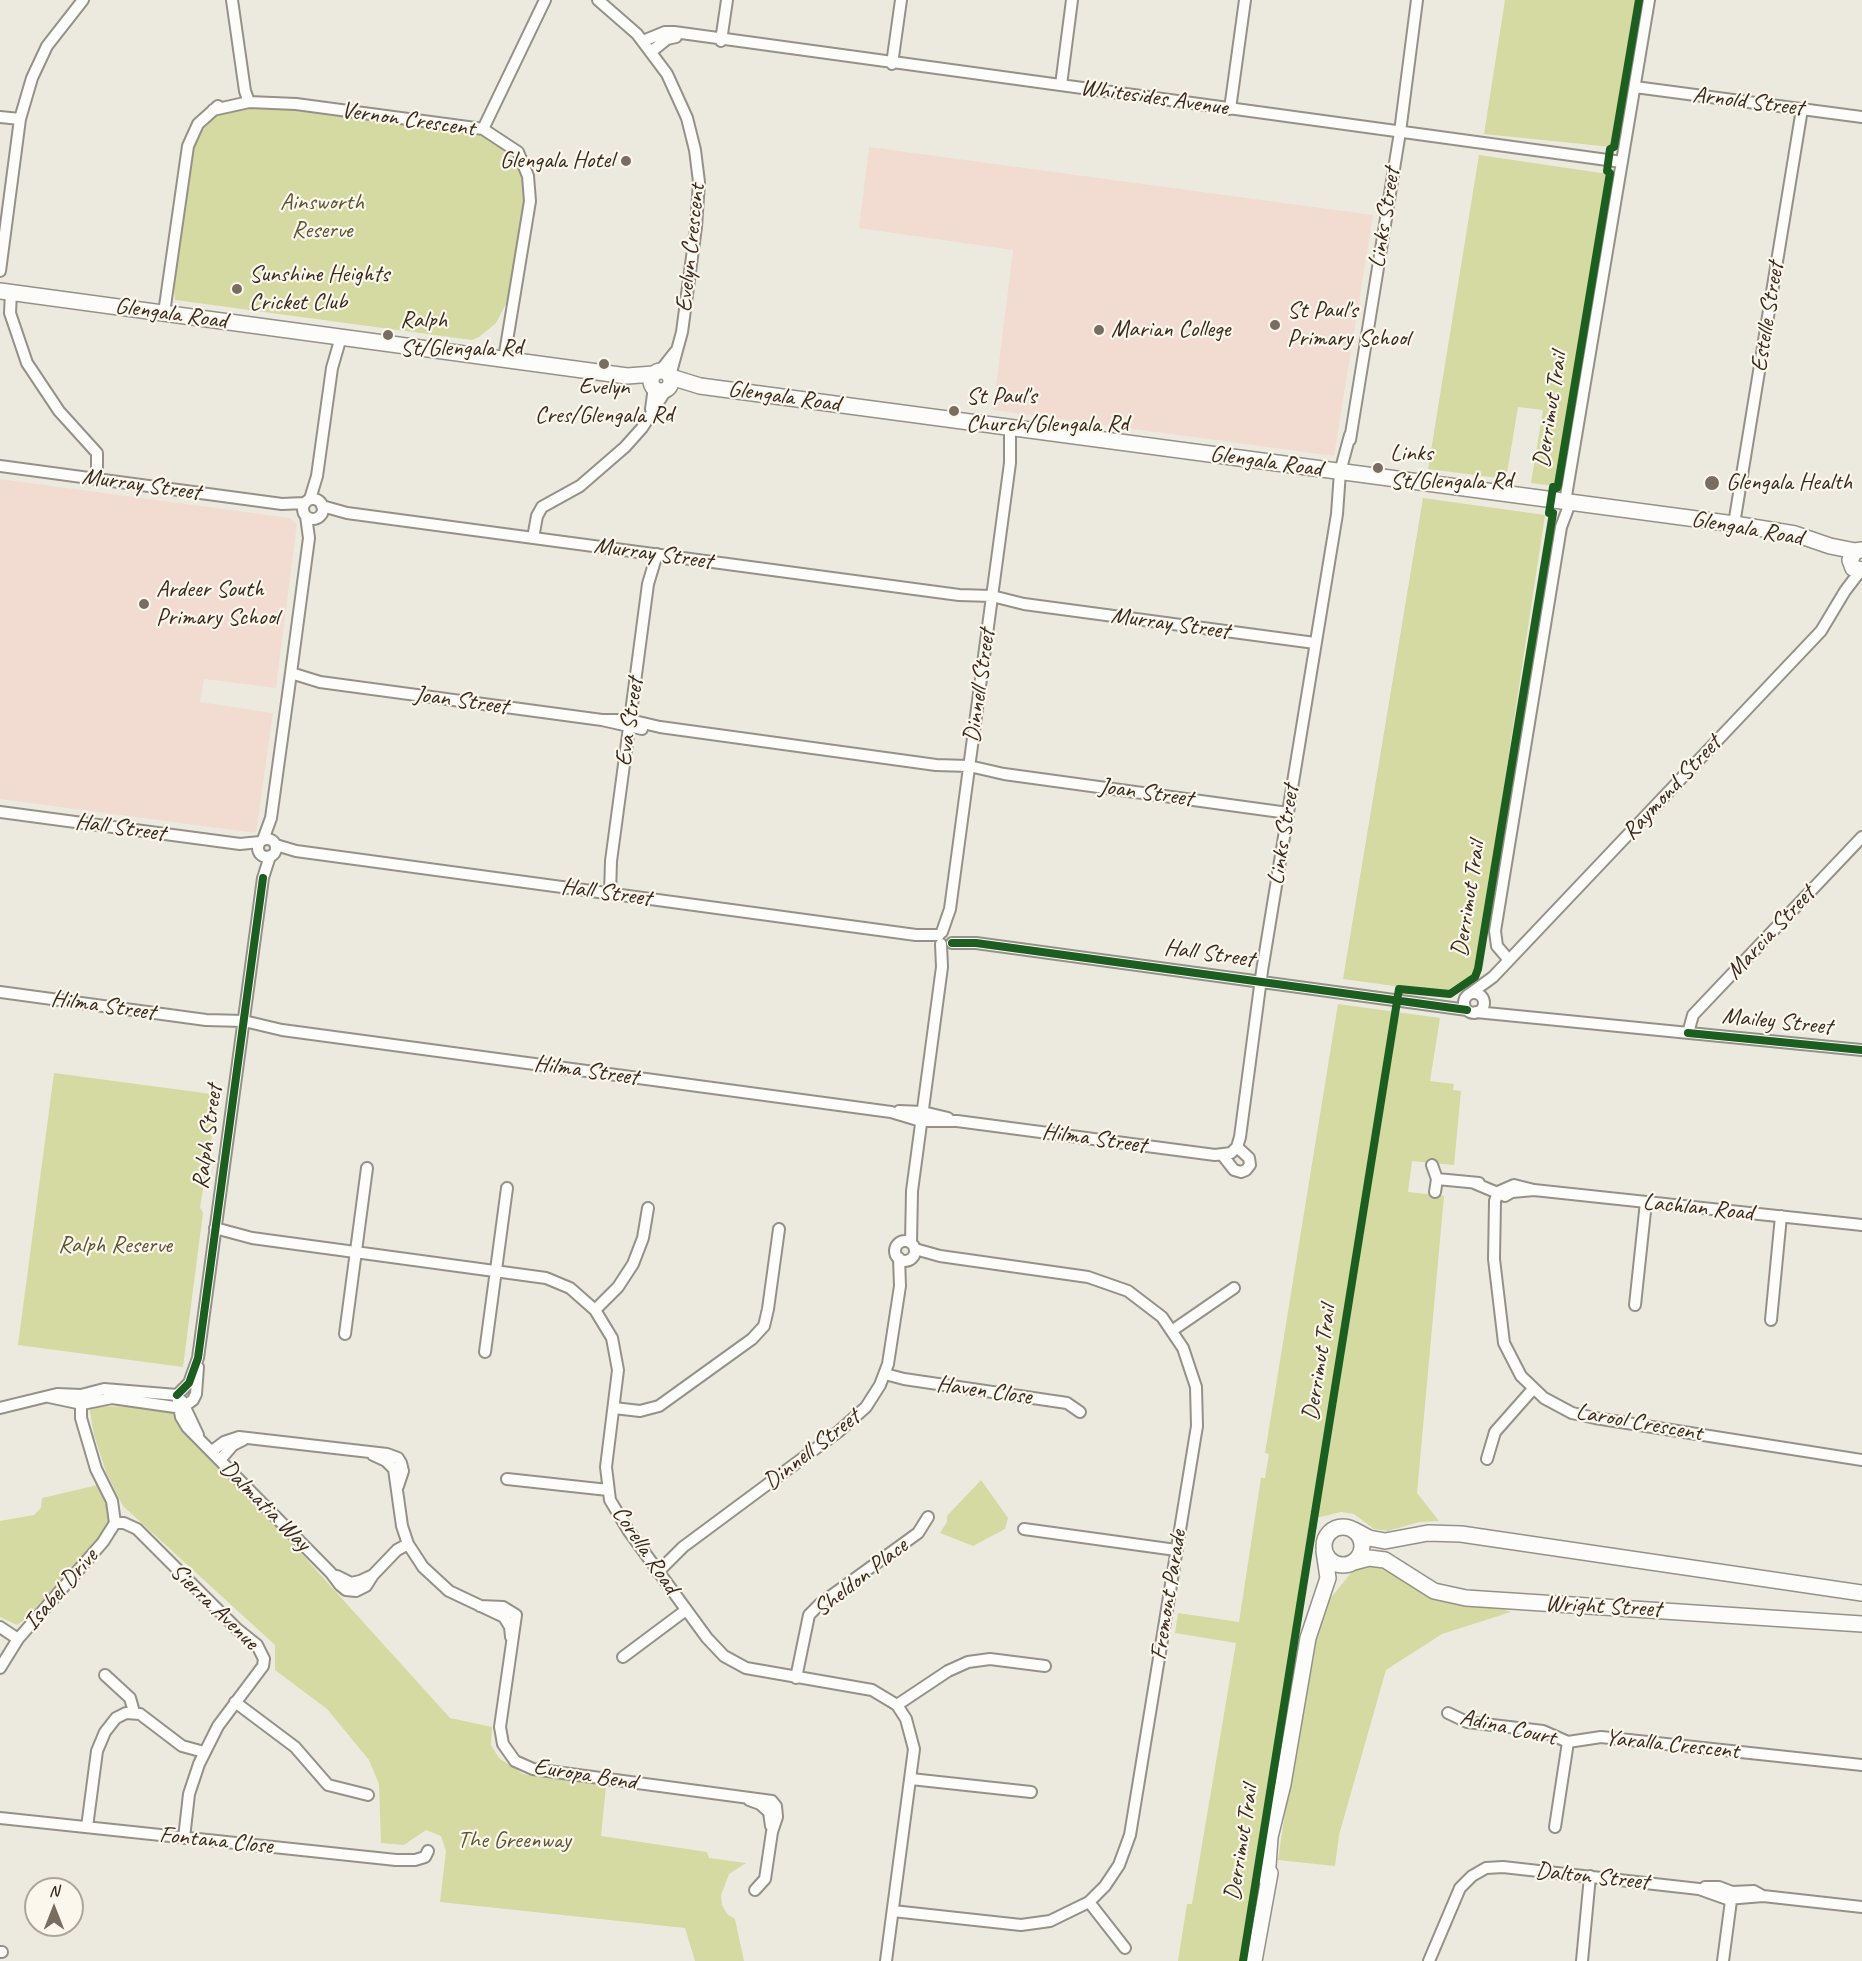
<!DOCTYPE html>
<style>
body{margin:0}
#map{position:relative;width:1862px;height:1961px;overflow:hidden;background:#eceade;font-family:Caveat,sans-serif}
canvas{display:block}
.north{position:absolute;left:24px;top:1877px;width:60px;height:60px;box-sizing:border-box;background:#fbf7ec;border:2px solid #aea59a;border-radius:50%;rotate:0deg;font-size:16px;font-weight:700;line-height:24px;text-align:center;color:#3b2a1e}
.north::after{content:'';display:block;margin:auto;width:21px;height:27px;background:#796d61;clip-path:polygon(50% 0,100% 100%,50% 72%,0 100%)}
</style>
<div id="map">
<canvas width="1862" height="1961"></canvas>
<div class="north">N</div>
</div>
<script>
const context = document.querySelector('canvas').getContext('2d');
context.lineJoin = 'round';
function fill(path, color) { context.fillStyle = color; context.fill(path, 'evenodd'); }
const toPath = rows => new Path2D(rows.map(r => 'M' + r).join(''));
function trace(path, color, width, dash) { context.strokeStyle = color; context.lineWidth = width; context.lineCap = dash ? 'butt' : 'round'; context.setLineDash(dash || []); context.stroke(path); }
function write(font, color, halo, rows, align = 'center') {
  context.font = font + ' Caveat,sans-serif'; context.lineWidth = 4.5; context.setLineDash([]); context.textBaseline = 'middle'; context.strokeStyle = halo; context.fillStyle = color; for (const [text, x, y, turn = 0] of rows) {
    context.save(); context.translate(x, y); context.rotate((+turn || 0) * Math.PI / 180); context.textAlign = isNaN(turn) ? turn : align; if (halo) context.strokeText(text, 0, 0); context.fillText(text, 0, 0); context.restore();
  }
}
fill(toPath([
 [869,147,1373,215,1334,456,993,410,1013,250,859,228],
 [0,479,290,518,297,524,276,688,204,679,200,702,273,713,256,833,0,799]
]), '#f2dcd2');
fill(toPath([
 [1505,0,1638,0,1612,147,1484,134],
 [255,105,468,133,488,138,505,148,521,171,525,197,510,296,496,323,479,337,472,340,175,300,174,287,191,158,197,136,219,113],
 [1479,155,1608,174,1555,486,1531,483,1543,410,1518,407,1506,479,1428,469],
 [1423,498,1545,515,1476,971,1469,979,1446,993,1343,979],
 [1338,1004,1440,1018,1430,1081,1454,1084,1453,1090,1461,1091,1454,1165,1412,1161,1408,1192,1444,1196,1417,1493,1439,1521,1419,1522,1388,1531,1374,1529,1354,1514,1341,1512,1312,1519,1240,1961,1178,1961,1187,1904,1192,1904,1236,1643,1175,1633,1178,1613,1239,1622,1261,1478,1265,1478,1269,1454,1265,1453],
 [54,1073,219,1095,200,1207,203,1213,183,1367,18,1345],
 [89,1406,145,1407,174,1413,450,1718,492,1727,491,1745,499,1758,523,1774,606,1786,601,1836,707,1852,709,1858,746,1863,729,1874,721,1895,722,1905,727,1914,735,1919,744,1961,695,1961,685,1928,440,1902,446,1851,441,1836,426,1830,404,1845,381,1843,379,1784,369,1760,327,1709,275,1670,275,1645,123,1506,106,1472,94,1435],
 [981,1480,1008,1518,1005,1529,973,1546,940,1533,947,1522,947,1516],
 [98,1485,112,1518,107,1532,24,1620,17,1625,0,1617,0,1521,34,1515,41,1508,42,1498],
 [1375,1564,1511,1612,1442,1634,1386,1670,1339,1835,1335,1866,1278,1860,1302,1699,1312,1644,1321,1618,1329,1600,1355,1568]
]), '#d4daa1');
const street = toPath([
 [232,0,245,91,249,102],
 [598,0,637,34,667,74,687,118,695,150,699,182,696,227,682,332,670,376],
 [643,41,665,32,674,32,1622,162],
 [721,41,727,0],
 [652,51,667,39,676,37],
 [892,64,901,0],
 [1061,85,1072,0],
 [1635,87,1862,117],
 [1230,109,1245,0],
 [213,110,249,102,296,104,483,129,518,152,528,176,530,201,504,359],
 [0,117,20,119],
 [483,129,545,0],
 [0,271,20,119,32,78,47,46,83,0],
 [11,293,10,313,27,363,59,411,97,453,97,479],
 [164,313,188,146,198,124,218,106],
 [660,371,675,352],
 [651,409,654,387],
 [1350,440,1400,132,1417,0],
 [0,466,282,504,304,503],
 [310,499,317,476,332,368,341,337],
 '303 509a10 10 0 1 1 20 0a10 10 0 1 1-20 0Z',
 [1565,502,1649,0],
 [322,506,347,513,959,595,992,596,1024,604,1315,643],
 [1734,524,1802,109],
 [533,538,537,516,542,507,580,486,625,447,642,428,666,390],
 [291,673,320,682,602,720,642,729],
 [602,720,630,720,660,727,936,765,969,766,1004,774,1288,813],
 [0,812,240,844,260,842],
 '258 848a9 9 0 1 1 18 0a9 9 0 1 1-18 0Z',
 [263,840,271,818,291,673,309,538,306,516],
 [276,845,296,851,916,935,939,935],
 [610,894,611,861,630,720,648,584,657,554],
 [942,932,950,909,1010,463,1010,428],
 [952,943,976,943,1467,1010],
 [1509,960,1497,946,1495,931,1561,527,1570,503],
 [0,992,206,1020,244,1021,282,1030,891,1112,921,1121,957,1121,1215,1155,1231,1153,1237,1147,1240,1137,1262,971,1337,514,1340,472,1350,435],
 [1471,993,1493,977,1821,631,1845,591,1861,570],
 '1464 1003a10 10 0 1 1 20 0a10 10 0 1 1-20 0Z',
 [1476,1012,1862,1050],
 [1688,1033,1693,1015,1862,837],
 [899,1111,923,1112,948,1118],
 [1223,1156,1234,1170,1241,1172,1246,1170,1250,1165,1249,1158,1237,1147],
 [1432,1165,1437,1179,1435,1192],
 [1437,1179,1479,1183],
 [1474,1183,1505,1196,1512,1192,1534,1190,1862,1225],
 [1534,1190,1514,1185,1498,1192,1495,1201,1494,1259,1504,1343,1521,1376,1544,1398,1572,1413,1595,1418,1862,1460],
 [215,1228,252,1238,546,1278,570,1288,595,1310,612,1338,618,1370,606,1467,610,1500,628,1530,707,1638,724,1656,746,1668,872,1690,897,1705,906,1719,914,1749,886,1961],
 '895 1251a10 10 0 1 1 20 0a10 10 0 1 1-20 0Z',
 [911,1243,912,1191,942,967,941,944],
 [1635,1305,1646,1202],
 [595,1310,618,1287,633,1264,643,1238,648,1208],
 [1771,1320,1781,1216],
 [1173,1330,1234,1288],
 [345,1334,367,1168],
 [485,1352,507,1188],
 [885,1374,904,1379,1067,1403,1080,1412],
 [177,1395,189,1383,198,1358,263,878,270,856],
 [177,1395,181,1417,187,1427,331,1573,340,1585,346,1590,356,1591,366,1586,373,1575],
 [49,1397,82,1404,112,1398,182,1408,193,1400,196,1394,198,1367],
 [182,1401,198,1435],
 [0,1408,57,1394,81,1395,104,1389,177,1395],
 [614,1408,640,1411,659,1406,752,1339,764,1326,768,1309,779,1229],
 [212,1451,224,1442,239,1437,387,1454,398,1458,401,1463,403,1471,398,1486],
 [373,1455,386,1461,394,1469,402,1526,408,1544,423,1567,449,1591,504,1617,510,1627,511,1637],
 [1487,1459,1495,1432,1533,1389],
 [220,1460,233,1445,243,1440],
 [507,1479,608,1490],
 [115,1523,124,1523,137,1529,237,1629,257,1645,264,1659,263,1666,218,1726,199,1764,189,1794,184,1838],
 [1024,1529,1176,1550],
 [658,1572,683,1547,838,1432,866,1407,880,1385,888,1364,900,1286,899,1258],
 [337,1576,351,1583,360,1581,373,1575,397,1550,408,1544],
 [480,1606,503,1607,516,1615,500,1727,503,1744,515,1761,533,1769,772,1801,776,1806,777,1817,772,1832,765,1879,755,1890],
 [0,1627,18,1639],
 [623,1657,686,1610],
 [0,1668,18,1639,103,1542,115,1523,112,1501,96,1469,81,1418,81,1395],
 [105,1675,130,1698,134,1712],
 [796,1678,809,1615,820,1604,918,1533,928,1517],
 [235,1702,295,1747,328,1785,368,1795],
 [897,1705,948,1671,968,1662,990,1659,1045,1666],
 [1448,1713,1467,1722,1543,1731,1568,1742],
 [911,1779,1031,1792],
 [749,1800,760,1804,769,1812,771,1826],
 [0,1818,396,1860,415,1860,425,1857,428,1851],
 [87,1827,97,1751,105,1732,116,1718,126,1713,140,1714,182,1746,204,1752],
 [1555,1827,1568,1742,1601,1737,1862,1765],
 [1705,1887,1719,1887,1732,1892,1754,1891,1763,1896,1862,1907],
 [1089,1902,1125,1948],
 [893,1911,1021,1925,1050,1921,1089,1902,1105,1886,1119,1865,1130,1835,1197,1426,1196,1387,1183,1348,1162,1317,1128,1291,1088,1277,940,1256,915,1249],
 [0,1952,2,1952],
 [1429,1961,1460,1888,1472,1876,1486,1868,1503,1867,1699,1889,1727,1899,1763,1896],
 [1582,1961,1590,1876],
 [1723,1961,1732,1893]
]);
const secondary = toPath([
 [0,291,627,376,654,374],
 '651 381a10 10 0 1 1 20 0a10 10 0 1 1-20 0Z',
 [671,377,700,386,1734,524,1795,534,1830,546,1855,551],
 [1862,550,1855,551,1850,560,1853,568,1862,570],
 '1324 1546a19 19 0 1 1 38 0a19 19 0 1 1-38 0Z',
 [1354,1530,1369,1538,1385,1541,1428,1533,1461,1534,1862,1593],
 [1354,1562,1369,1558,1385,1560,1434,1591,1466,1598,1862,1624],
 [1267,1880,1270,1837,1283,1784,1308,1638,1328,1578,1324,1551],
 [1254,1961,1270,1873]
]);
trace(street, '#959189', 14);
trace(secondary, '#959189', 18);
trace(street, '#fcfcfa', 10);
trace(secondary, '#fcfcfa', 15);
trace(toPath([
 [952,943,976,943,1467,1010],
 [1688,1033,1862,1050],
 [177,1395,189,1383,198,1358,263,878],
 [1243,1961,1399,989,1450,994,1475,977,1478,969,1553,513,1549,513,1553,487,1557,488,1558,485,1610,173,1607,171,1610,149,1614,147,1639,0]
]), '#1b5e20', 8);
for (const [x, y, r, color] of [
 [626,161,6,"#796d61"],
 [237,289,6,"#796d61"],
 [1275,325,6,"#796d61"],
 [1099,330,6,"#796d61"],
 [388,335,6,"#796d61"],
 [604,364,6,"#796d61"],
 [954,411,6,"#796d61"],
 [1378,468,6,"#796d61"],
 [1712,483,8,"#796d61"],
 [144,604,6,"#796d61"]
]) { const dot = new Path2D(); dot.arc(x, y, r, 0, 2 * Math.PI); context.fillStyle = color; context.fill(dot); trace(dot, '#fbf7ec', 2); }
write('24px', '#3b2a1e', '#fbf7ec', [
 ["Whitesides Avenue",1154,98,8],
 ["Arnold Street",1748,102,7],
 ["Vernon Crescent",408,120,8],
 ["Links Street",1385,218,-81],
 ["Evelyn Crescent",691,248,-84],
 ["Glengala Road",171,314,8],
 ["Estelle Street",1768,317,-81],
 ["Glengala Road",784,397,8],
 ["Derrimut Trail",1551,410,-81],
 ["Glengala Road",1266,462,8],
 ["Murray Street",141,485,8],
 ["Glengala Road",1747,529,10],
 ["Murray Street",653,554,8],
 ["Murray Street",1170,624,8],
 ["Dinnell Street",980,686,-82],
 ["Joan Street",461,701,8],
 ["Eva Street",630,722,-82],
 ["Raymond Street",1672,788,-47],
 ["Joan Street",1146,793,8],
 ["Hall Street",120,828,8],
 ["Links Street",1284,835,-81],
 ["Hall Street",606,893,8],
 ["Derrimut Trail",1469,899,-81],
 ["Marcia Street",1771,933,-47],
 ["Hall Street",1209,954,8],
 ["Hilma Street",103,1006,8],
 ["Mailey Street",1777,1022,6],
 ["Hilma Street",586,1071,8],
 ["Ralph Street",208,1137,-82],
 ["Hilma Street",1094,1139,8],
 ["Lachlan Road",1698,1208,6],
 ["Derrimut Trail",1320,1363,-81],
 ["Haven Close",984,1391,8],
 ["Larool Crescent",1639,1423,10],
 ["Dinnell Street",812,1450,-38],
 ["Dalmatia Way",265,1506,45],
 ["Corella Road",645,1550,56],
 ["Sheldon Place",861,1578,-38],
 ["Isabel Drive",61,1590,-49],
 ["Fremont Parade",1169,1595,-81],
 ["Sierra Avenue",214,1607,44],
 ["Wright Street",1603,1607,3],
 ["Adina Court",1508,1728,13],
 ["Yaralla Crescent",1672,1745,6],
 ["Europa Bend",585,1775,9],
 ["Fontana Close",216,1841,6],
 ["Derrimut Trail",1242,1843,-81],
 ["Dalton Street",1592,1877,6]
]);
write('24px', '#3b2a1e', '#fbf7ec', [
 ["Glengala Hotel",614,161,"right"],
 ["Sunshine Heights",249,275],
 ["Cricket Club",249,303],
 ["St Paul's",1287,311],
 ["Primary School",1287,339],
 ["Ralph",400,321],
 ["St/Glengala Rd",400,349],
 ["Marian College",1111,330],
 ["Evelyn",604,388,"center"],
 ["Cres/Glengala Rd",604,416,"center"],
 ["St Paul's",966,397],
 ["Church/Glengala Rd",966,425],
 ["Links",1390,454],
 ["St/Glengala Rd",1390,482],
 ["Glengala Health",1726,483],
 ["Ardeer South",156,590],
 ["Primary School",156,618]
], 'left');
write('24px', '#5c5332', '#fbf7ec', [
 ["Ainsworth",322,203],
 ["Reserve",322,231],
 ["Ralph Reserve",115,1246],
 ["The Greenway",514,1841]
]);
</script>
